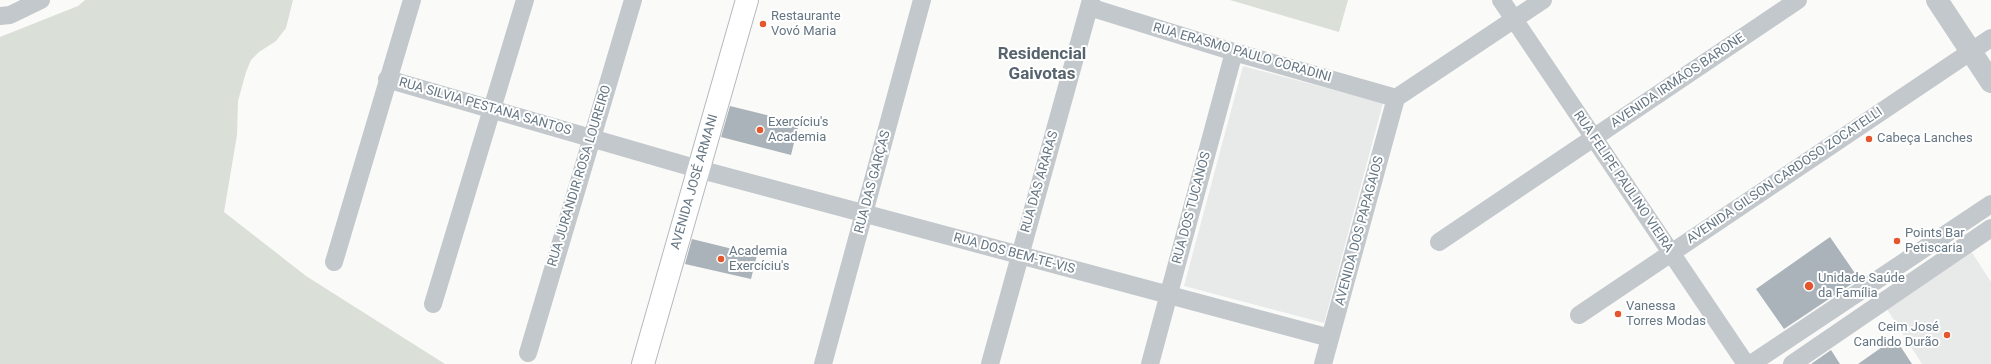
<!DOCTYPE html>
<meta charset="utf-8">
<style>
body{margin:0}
canvas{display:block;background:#fafaf8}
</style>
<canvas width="1991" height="364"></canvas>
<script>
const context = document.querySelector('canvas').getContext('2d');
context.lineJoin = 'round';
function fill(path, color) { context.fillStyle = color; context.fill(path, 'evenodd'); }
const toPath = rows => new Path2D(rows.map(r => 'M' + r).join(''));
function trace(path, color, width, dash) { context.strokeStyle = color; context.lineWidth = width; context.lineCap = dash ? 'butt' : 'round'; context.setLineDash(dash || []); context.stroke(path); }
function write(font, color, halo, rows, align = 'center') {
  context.font = font + ' Roboto,sans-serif'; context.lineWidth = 4; context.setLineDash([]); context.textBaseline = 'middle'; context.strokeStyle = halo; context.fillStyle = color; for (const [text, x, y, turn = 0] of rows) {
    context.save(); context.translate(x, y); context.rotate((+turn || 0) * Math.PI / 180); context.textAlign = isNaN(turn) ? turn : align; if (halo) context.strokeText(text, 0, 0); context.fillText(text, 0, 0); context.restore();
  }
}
fill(toPath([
 [1243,66,1383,103,1324,323,1184,286],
 [1971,251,1991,282,1991,364,1922,364,1885,306]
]), '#e8e9e9');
fill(toPath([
 [85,0,293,0,286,28,276,41,259,52,251,60,246,72,238,101,237,135,224,212,306,276,445,364,0,364,0,37,78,6],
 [1230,0,1348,0,1339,32]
]), '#dadfd7');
fill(toPath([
 [730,106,799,123,791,155,721,137],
 [1830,237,1859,279,1784,329,1756,289],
 [692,239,757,255,751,279,685,264],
 [1895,338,1912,364,1858,364],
 [1831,350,1840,364,1811,364]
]), '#aab3b9');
const secondary = toPath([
 [643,364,747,0]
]);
trace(secondary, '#b3babf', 24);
trace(toPath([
 [1501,0,1746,364],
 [1089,7,1234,52,1396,98],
 [0,16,10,15,41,0],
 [387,79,698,169,1330,338],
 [1396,98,1543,0],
 [1439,242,1798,0],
 [334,262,412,0],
 [433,304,525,0],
 [1579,315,1991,38],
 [528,353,633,0],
 [823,364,922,0],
 [990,364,1091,0],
 [1150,364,1234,52],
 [1323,364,1396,98],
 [1751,364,1991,204],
 [1792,364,1991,228]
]), '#c3c8cc', 18);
trace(toPath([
 [1937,0,1991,82]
]), '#c3c8cc', 22);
trace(secondary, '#fff', 22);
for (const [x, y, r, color] of [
 [763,24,4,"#e4572e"],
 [760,130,4,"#e4572e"],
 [1869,139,4,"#e4572e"],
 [1897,241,4,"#e4572e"],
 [721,259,4,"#e4572e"],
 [1809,286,5,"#e4572e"],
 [1618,314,4,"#e4572e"],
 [1947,335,4,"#e4572e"]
]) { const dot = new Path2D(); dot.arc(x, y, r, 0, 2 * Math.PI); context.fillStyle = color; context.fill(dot); trace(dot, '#fff', 1.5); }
write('13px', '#657683', '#fff', [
 ["Restaurante",771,17],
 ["Vovó Maria",771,32],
 ["Exercíciu's",768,123],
 ["Academia",768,138],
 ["Cabeça Lanches",1877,139],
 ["Points Bar",1905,234],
 ["Petiscaria",1905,249],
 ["Academia",729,252],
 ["Exercíciu's",729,267],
 ["Unidade Saúde",1818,279],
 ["da Família",1818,294],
 ["Vanessa",1626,307],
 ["Torres Modas",1626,322],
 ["Ceim José",1939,328,"right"],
 ["Candido Durão",1939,343,"right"]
], 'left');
write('13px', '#657683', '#fff', [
 ["RUA ERASMO PAULO CORADINI",1242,53,16],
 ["AVENIDA IRMÃOS BARONE",1678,81,-34],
 ["RUA SILVIA PESTANA SANTOS",485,107,16],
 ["RUA JURANDIR ROSA LOUREIRO",580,176,-73],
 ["AVENIDA GILSON CARDOSO ZOCATELLI",1785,176,-34],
 ["AVENIDA JOSÉ ARMANI",695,182,-74],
 ["RUA DAS GARÇAS",873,182,-75],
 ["RUA DAS ARARAS",1040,182,-74],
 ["RUA FELIPE PAULINO VIEIRA",1623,182,56],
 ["RUA DOS TUCANOS",1192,208,-75],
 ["AVENIDA DOS PAPAGAIOS",1360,231,-75],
 ["RUA DOS BEM-TE-VIS",1014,254,15]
]);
write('bold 17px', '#57646e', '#fff', [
 ["Residencial",1042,55],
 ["Gaivotas",1042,75]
]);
</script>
